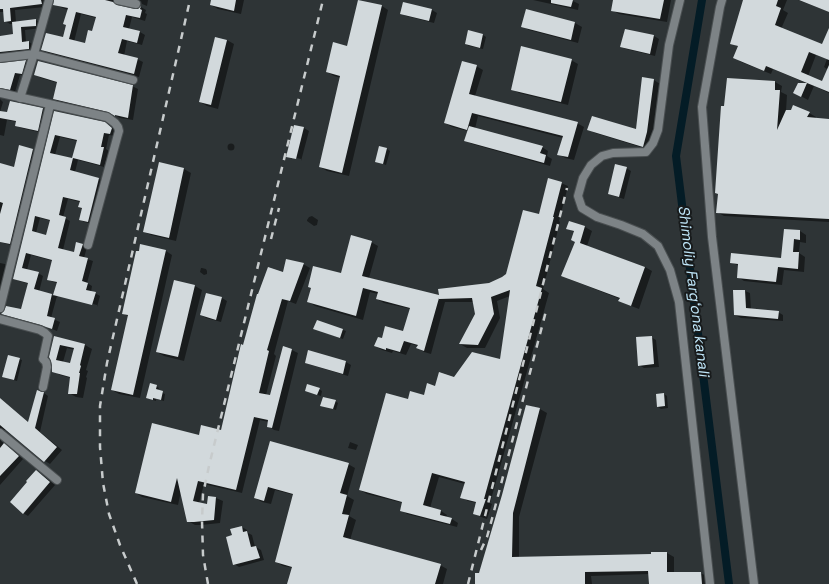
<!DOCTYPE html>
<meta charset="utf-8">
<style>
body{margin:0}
canvas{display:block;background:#2e3436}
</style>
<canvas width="829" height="584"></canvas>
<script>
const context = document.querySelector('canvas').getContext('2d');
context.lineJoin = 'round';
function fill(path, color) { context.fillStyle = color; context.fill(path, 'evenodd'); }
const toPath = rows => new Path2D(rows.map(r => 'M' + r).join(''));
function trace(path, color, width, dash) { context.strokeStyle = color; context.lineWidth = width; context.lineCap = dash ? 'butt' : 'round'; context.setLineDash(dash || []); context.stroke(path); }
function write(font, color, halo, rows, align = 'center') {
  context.font = font + ' "Space Grotesk",sans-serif'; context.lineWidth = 4; context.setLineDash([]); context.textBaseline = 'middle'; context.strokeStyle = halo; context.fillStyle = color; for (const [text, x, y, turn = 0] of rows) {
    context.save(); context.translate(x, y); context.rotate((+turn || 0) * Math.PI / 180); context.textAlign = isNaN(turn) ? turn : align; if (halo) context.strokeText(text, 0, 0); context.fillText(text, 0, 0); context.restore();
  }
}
fill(toPath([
 [0,0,46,0,45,7,15,10,16,22,36,20,40,23,41,28,25,30,26,42,29,42,34,45,34,51,0,58,0,37,14,35,13,24,10,24,5,21,4,12,0,12],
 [55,0,119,0,118,3,119,7,138,10,141,7,146,10,145,13,147,14,145,21,132,17,129,29,140,32,145,35,142,45,127,41,124,56,137,59,143,62,139,77,48,53,42,50,63,38,67,25,68,10,60,7,54,4],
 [81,14,96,18,93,32,85,45,74,42],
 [138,0,148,0,147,6,142,4,141,1],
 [212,0,244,0,241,14,218,9,211,5],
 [533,0,571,0,579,4,578,10],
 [614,0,671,0,667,22,619,14,612,10],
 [744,0,787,0,783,10,788,13,781,29,823,45,829,30,829,93,814,86,808,100,795,93,799,84,808,84,773,69,771,74,741,62,735,58,739,47,731,43],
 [816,55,827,59,824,67,828,70,823,82,808,76],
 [798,0,829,0,829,12],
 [382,6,388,10,349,176,327,171,320,167,341,78,334,76,327,72],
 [432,10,437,13,434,23,406,16,401,13],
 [527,11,575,23,582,27,578,43,529,30,522,26],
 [625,30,654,36,659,39,655,56,626,49,621,47],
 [469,32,483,35,486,37,483,49,469,46,466,44],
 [227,40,234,44,218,109,207,106,200,102],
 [571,60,578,64,568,105,519,93,512,89],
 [26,62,31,64,27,76,20,75,15,92,4,90,0,94,0,64],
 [476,66,483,70,475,96,577,123,584,127,574,160,565,158,559,154,563,138,478,116,475,129,542,147,548,151,547,156,552,159,550,166,472,144,466,141,468,131,452,127,445,123],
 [36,75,132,86,138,89,133,120,120,118,113,114,59,102,54,99,58,83,41,78],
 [654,80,660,84,654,136,650,150,595,133,588,129,636,130],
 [775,82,782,86,781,92,787,95,786,111,809,113,816,117,815,119,829,119,829,222,724,216,717,212,719,195,716,193],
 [0,99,3,102,0,112,8,114,11,102,43,109,48,112,43,133,21,128,16,125,17,122,7,120,4,136,0,135],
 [55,112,110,126,116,131,115,136,109,135,106,149,109,151,104,167,78,160,75,172,99,179,104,181,93,224,84,222,80,219,82,209,79,207,80,202,68,199,63,217,70,221,63,250,74,253,82,244,87,247,84,258,93,261,87,283,92,286,91,292,95,293,100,296,97,307,97,305,58,295,58,297,57,296,51,318,60,322,57,331,47,327,7,316,2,317,0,316,0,314,22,311,29,284,19,281,14,278],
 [60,137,77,141,73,159,55,155],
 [40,218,51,221,47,236,36,233],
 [31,255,53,261,48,279,53,282,57,283,54,296,39,292,43,276,38,273,27,270],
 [304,128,309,131,301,161,301,159,292,157,292,159,288,156],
 '227.5 147a3.5 3.5 0 1 1 7 0a3.5 3.5 0 1 1-7 0Z',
 [19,147,33,150,37,152,14,246,0,242,0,164,14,168],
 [387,149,390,151,386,165,376,161],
 [160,164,184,169,191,173,176,241,151,235,144,232],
 [626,168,631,171,624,199,614,196,609,194],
 [561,183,568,186,559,221,560,222,543,289,549,293,490,503,492,504,487,519,481,517,474,513,477,503,468,501,461,497,465,484,439,477,430,508,441,511,447,515,446,518,452,519,458,523,457,527,407,514,401,510,403,503,367,494,360,490,409,400,425,396,436,387,455,378,500,360,510,296,497,301,500,318,485,348,467,348,460,344,476,314,473,302,445,302,431,354,424,352,418,348,418,346,411,344,406,355,393,351,392,353,382,350,375,346,404,333,411,309,384,303,377,299,378,294,370,292,363,320,315,306,309,302,312,289,309,287,342,274,371,242,378,246,369,278,440,296,489,284,503,278,507,274,540,215],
 [312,216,318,220,317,225,314,226,307,221,307,220,309,217],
 [570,223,585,227,592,231,587,246,645,267,652,271,639,309,626,304,620,301,620,299,569,279,576,242,574,232,567,228],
 [784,230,800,231,806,235,806,243,800,242,799,253,805,257,804,272,784,270,782,285,744,281,738,277,739,266,731,262,782,259],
 [166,251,172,255,140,398,119,394,112,390,129,317,123,313],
 [0,263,5,264,10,267,0,304],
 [303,264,310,268,296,304,288,301,274,354,276,356,266,395,271,397,284,347,292,350,298,353,279,431,274,430,268,426,269,422,260,420,242,493,204,484,199,503,208,505,209,497,216,498,223,501,220,523,201,525,195,525,188,521,181,491,178,505,142,497,136,493,200,436,221,431,244,346,284,273],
 [202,268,206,269,207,271,207,274,204,275,200,272,201,268],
 [195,286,202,290,184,361,164,356,157,352],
 [745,291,750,293,751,310,778,312,783,315,783,321,741,318,735,315],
 [207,294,222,298,227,301,221,322,206,318,201,315],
 [317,321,346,331,343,339,318,330],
 [54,337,85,345,92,349,86,370,88,371,86,377,87,378,83,398,76,397,69,393,71,378,60,375,53,371],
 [67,348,75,350,71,364,63,362],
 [651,337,656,340,659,367,644,368,639,365],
 [309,352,346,362,351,365,348,376,311,365,306,363],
 [19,359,22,360,17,381,6,378,3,377],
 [156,386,159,388,158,391,165,394,164,401,156,399,156,401,147,398],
 [319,389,322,391,321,396,309,392],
 [44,393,48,396,40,432,62,450,50,464,45,461,6,430,3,430,0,434,0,398,29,423],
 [664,394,667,396,668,408,661,409,658,407],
 [335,401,338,403,336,410,322,405],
 [540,409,547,413,519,517,519,558,652,555,667,553,674,557,674,573,700,573,707,576,708,584,650,584,649,574,591,576,592,584,476,584],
 [0,438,1,441,23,459,0,485],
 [271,442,348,464,355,468,347,496,354,500,349,516,356,520,350,540,440,565,447,569,443,584,288,584,293,568,283,566,276,562,294,495,275,490,271,504,262,502,255,498],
 [350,442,358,445,356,450,348,448],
 [36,471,41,474,55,485,28,516,23,513],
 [242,527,247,530,248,533,252,535,255,547,256,547,261,550,264,560,239,567,234,564,233,536]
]), '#0007');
trace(toPath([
 [702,0,676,156,729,584]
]), '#041c26', 8);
fill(toPath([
 [0,0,41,0,42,4,10,8,11,21,4,22,3,9,0,9],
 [54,0,105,0,113,2,117,5,135,9,138,9,141,6,140,9,142,10,140,18,126,15,123,27,140,31,137,43,122,39,118,53,138,58,134,74,41,50,46,33,63,37,66,25,63,24,68,8,53,5],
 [76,12,96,17,92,31,88,30,85,43,69,39],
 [211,0,236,0,234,11,210,5],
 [358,0,382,5,342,173,319,167,340,76,326,72,333,42,347,46],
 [551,0,573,0,571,7,551,3],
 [613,0,664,0,660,19,611,11],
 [743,0,778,0,776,6,781,8,775,25,822,44,829,28,829,60,809,52,801,72,822,81,829,65,829,92,807,83,801,97,793,93,798,83,807,83,766,66,764,71,733,58,738,46,730,44],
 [799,0,829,0,829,12],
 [403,2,432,9,429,21,400,14],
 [526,9,575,22,571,40,521,27],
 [36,19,36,26,21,27,22,42,29,41,29,49,0,52,0,36,13,34,12,22],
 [625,29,654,35,650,54,620,47],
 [468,30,483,34,480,48,465,44],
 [215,37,227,40,211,105,199,102],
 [521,46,572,59,561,102,511,90],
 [26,60,22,74,15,73,10,90,0,88,0,63],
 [38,61,133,85,128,118,115,115,115,116,108,112,53,99,57,82,34,75],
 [462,61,477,65,469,94,578,122,568,157,557,155,563,136,472,113,467,130,444,123],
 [642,77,654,79,647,132,643,147,587,130,592,116,636,129],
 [727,78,775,81,775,90,780,90,777,130,786,110,791,110,793,105,810,112,807,117,829,119,829,219,716,213,718,194,715,193,721,106,724,106],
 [10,101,43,108,38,131,15,126,16,121,0,118,0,111,7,112],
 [54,111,105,122,112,128,110,134,104,133,101,147,104,147,100,165,73,158,70,170,99,178,88,222,79,220,82,208,78,207,80,201,63,197,59,215,66,217,58,248,74,252,76,242,83,244,79,256,88,258,82,281,88,283,86,290,96,292,92,305,53,295,57,282,47,280,52,260,26,253,22,268,39,272,34,289,52,294,47,316,55,318,52,329,46,327,41,325,1,314,4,311,6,306,21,309,28,283,13,279],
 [55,135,77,140,72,158,50,153],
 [35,216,50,220,46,235,32,231],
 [294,125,304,127,296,159,286,157],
 [469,126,543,146,540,153,546,155,544,163,464,141],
 [19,145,33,149,10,244,0,242,0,214,3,203,0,202,0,163,14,167],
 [379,146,387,148,383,164,375,162],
 [159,162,184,168,169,238,143,232],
 [615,164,627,167,619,197,608,194],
 [548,178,562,182,553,217,554,217,536,286,542,288,484,499,486,499,480,516,473,514,476,502,460,498,465,482,432,473,423,505,441,510,440,515,452,518,450,524,400,511,402,502,359,490,386,393,408,399,410,391,424,395,427,383,435,386,439,372,454,377,472,352,500,359,510,290,491,297,494,314,478,345,459,344,475,314,472,298,439,299,439,298,424,351,416,348,418,345,404,341,400,352,386,348,386,350,374,346,378,337,382,338,385,326,403,331,410,308,376,299,378,292,363,288,356,316,307,302,311,288,308,287,313,266,341,273,351,235,372,241,362,276,439,295,438,289,489,283,502,277,506,274,523,210,539,214],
 [569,221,585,226,580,243,645,267,631,306,618,301,620,298,561,276,575,242,571,240,574,231,566,229],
 [784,229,800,230,800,240,794,239,793,252,799,252,798,269,778,267,776,282,737,278,738,264,730,263,731,253,781,258],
 [140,244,166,250,133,395,111,390,128,315,122,314,136,251,139,251],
 [286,259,304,263,290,301,282,299,267,350,269,351,259,393,270,395,283,346,292,349,272,428,267,427,268,420,254,417,236,490,198,481,193,501,207,504,208,496,216,497,214,520,194,522,187,522,177,478,171,502,135,493,152,423,199,435,201,425,221,430,241,344,243,345,257,294,258,294,268,267,283,272],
 [174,280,195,285,178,357,156,352],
 [733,290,745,290,746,308,779,311,778,319,734,315],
 [206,293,222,297,216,320,200,315],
 [317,320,343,329,340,338,313,329],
 [54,336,85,344,80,365,81,366,79,373,80,373,77,394,68,394,70,377,52,372,52,366,51,361,49,357],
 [60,345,74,348,70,363,56,360],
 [652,336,654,364,638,366,636,337],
 [308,350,346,361,343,374,305,363],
 [8,355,20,358,14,380,2,377],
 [150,383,157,385,156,389,163,391,161,400,153,398,153,400,146,398],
 [307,384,320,388,317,395,305,391],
 [37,390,42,392,44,392,35,428,57,447,44,462,0,425,0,398,28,422],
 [664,393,665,406,657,407,656,394],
 [323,397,336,400,333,409,320,406],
 [526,405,540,408,513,513,512,557,651,554,651,552,667,552,667,572,701,572,702,584,649,584,648,571,585,572,585,584,475,584,475,573,479,573,502,495],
 [270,441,349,463,340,493,347,495,342,514,349,515,343,537,441,564,435,584,287,584,292,567,275,562,293,494,268,487,264,501,254,498],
 [4,443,19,456,0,476,0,448],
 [36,470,50,482,23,514,10,502,27,482,26,481],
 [242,526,243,532,247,531,251,547,256,546,260,558,233,565,226,537,232,535,230,529]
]), '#d2d9dc');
const minor = toPath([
 [118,0,136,4],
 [680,0,669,45,658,130,653,143,646,152,613,153,602,156,591,165,583,178,578,196,582,208,597,217,621,225,643,234,658,246,670,270,679,302,710,584],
 [722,0,720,7,702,107,712,237,754,584],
 [0,58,34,54,133,80],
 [0,93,107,117,115,123,118,127,119,131,117,138,88,245],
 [20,98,34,54,49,0],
 [0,308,50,105],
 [0,319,40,330,45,333,48,336,43,359,46,362,47,367,43,387],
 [0,433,57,480]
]);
trace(minor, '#4a4f51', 10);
trace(minor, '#7d8386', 8);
trace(toPath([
 [271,239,279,208],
 [481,550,487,537,493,515,546,311],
 [137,584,120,545,109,514,103,483,100,447,100,406,107,363,190,0],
 [208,584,203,555,202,521,203,494,209,466,323,0],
 [468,584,567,188]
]), '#c7cbcc', 2.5, [7, 7]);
write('italic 15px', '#c1e8fb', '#181b1c', [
 ["Shimoliy Fargʻona kanali",693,291,83]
]);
</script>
